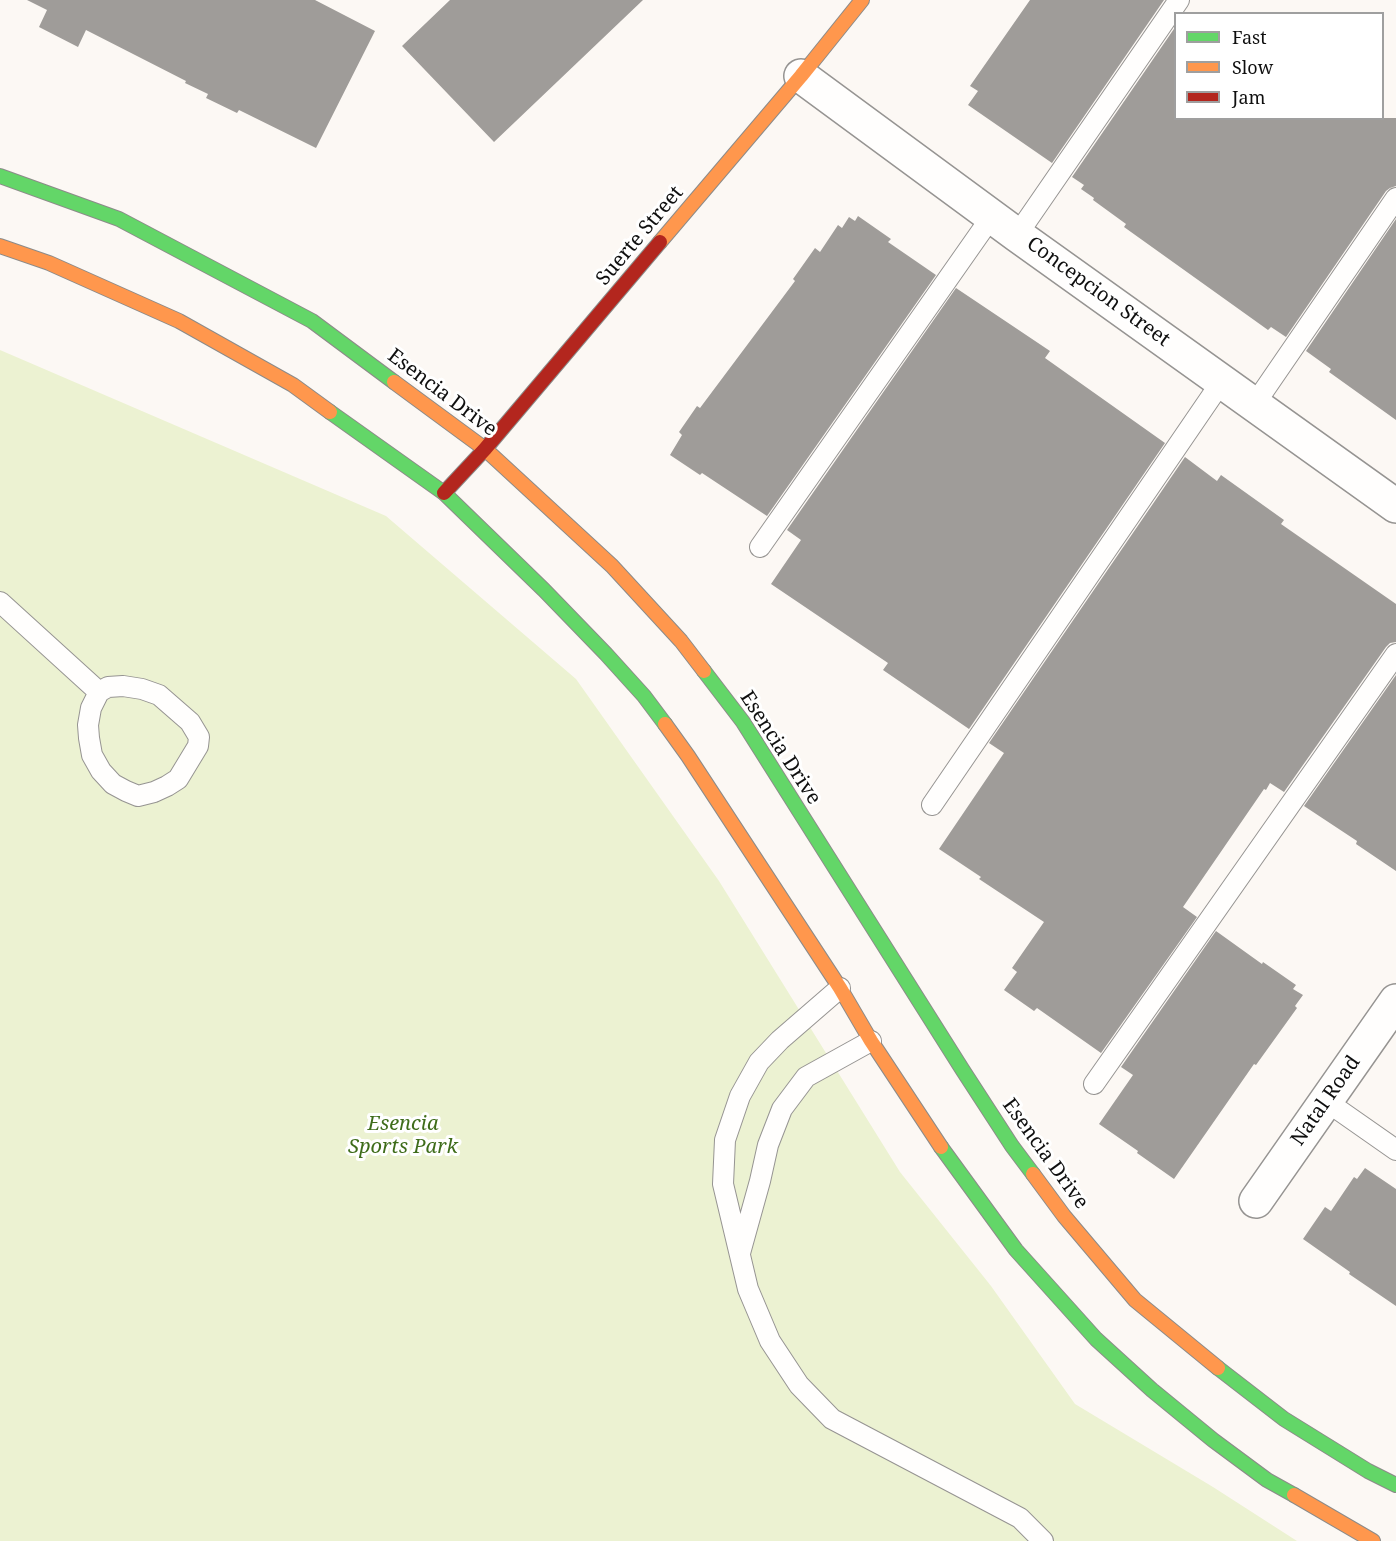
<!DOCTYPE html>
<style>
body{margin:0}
#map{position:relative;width:1396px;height:1541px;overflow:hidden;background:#fcf8f4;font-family:"Noto Serif",serif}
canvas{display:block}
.legend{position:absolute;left:1174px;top:12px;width:210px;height:108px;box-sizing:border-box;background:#fff;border:2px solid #9f9f9f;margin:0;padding:8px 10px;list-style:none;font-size:18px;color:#0f0f0f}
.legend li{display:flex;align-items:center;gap:12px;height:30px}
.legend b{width:30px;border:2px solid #9f9f9f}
</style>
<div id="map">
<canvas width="1396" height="1541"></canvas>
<ul class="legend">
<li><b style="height:8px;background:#63d668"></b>Fast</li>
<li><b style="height:8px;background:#ff974d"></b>Slow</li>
<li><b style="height:8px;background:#b3261e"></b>Jam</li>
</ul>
</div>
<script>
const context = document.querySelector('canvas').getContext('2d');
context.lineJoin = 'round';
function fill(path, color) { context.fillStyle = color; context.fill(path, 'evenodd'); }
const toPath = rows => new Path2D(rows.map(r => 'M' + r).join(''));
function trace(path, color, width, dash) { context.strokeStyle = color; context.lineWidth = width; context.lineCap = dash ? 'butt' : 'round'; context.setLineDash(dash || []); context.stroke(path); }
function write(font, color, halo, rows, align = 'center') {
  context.font = font + ' "Noto Serif",serif'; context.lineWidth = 6; context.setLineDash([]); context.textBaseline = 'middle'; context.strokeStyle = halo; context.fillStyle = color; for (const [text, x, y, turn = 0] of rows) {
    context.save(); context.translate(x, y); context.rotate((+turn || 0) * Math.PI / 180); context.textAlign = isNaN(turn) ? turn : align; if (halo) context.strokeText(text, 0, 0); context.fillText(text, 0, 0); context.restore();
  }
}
fill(toPath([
 [0,350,386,516,576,679,719,881,900,1172,991,1286,1075,1404,1213,1487,1297,1541,0,1541]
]), '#ecf2d2');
fill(toPath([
 [27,0,315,0,375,31,316,148,239,110,237,113,206,98,208,94,185,83,186,81,86,30,78,47,39,27,47,10],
 [450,0,643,0,494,142,402,46],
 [1030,0,1164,0,1052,163,968,105,978,91,970,86],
 [1176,26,1176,118,1396,118,1396,186,1390,188,1386,191,1286,337,1271,327,1268,330,1124,227,1126,224,1093,200,1094,198,1081,189,1084,185,1072,177],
 [858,216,891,239,888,242,936,275,767,516,702,473,700,475,670,455,682,435,679,432,697,406,700,408,795,281,793,279,815,248,820,252,838,225,842,228,849,217,855,221],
 [1396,219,1396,420,1329,372,1331,369,1306,351],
 [956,288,1050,351,1045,358,1165,443,969,729,883,670,888,663,771,584,801,540,787,530],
 [1185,457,1217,481,1221,475,1284,520,1281,524,1396,604,1396,642,1390,643,1386,647,1284,792,1270,783,1266,790,1264,789,1183,907,1197,917,1101,1053,1037,1008,1034,1011,1004,990,1017,972,1012,968,1044,922,979,879,981,877,939,849,1004,753,989,743],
 [1396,675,1396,871,1356,844,1357,841,1304,806],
 [1216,931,1262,964,1263,962,1296,985,1293,989,1303,995,1295,1006,1297,1008,1256,1065,1254,1064,1174,1179,1137,1153,1138,1151,1099,1124,1133,1075,1121,1067],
 [1365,1168,1396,1189,1396,1306,1349,1274,1350,1272,1303,1239,1325,1207,1331,1211,1354,1177,1357,1179]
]), '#9f9c99');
const lane = toPath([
 [1017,235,1179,0],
 [1254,405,1396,198],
 [760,547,992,216],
 [0,602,99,692],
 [123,686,142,689,159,695,190,722,199,737,198,746,178,779,167,786,154,792,138,796,126,791,113,784,101,771,92,755,89,738,88,725,91,708,99,692,108,687,123,686],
 [932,805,1222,381],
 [840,988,780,1040,759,1062,740,1096,725,1140,723,1184,748,1289,770,1341,799,1385,832,1419,1020,1518,1043,1541],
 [1094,1084,1396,654],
 [1326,1101,1396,1150],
 [740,1253,760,1181,768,1145,782,1109,806,1077,871,1041]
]);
const street = toPath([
 [801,76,1017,235,1396,506],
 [1256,1201,1396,1001]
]);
const fast = toPath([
 [0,176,119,219,312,321,394,382],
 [330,412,444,493,544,590,606,654,644,696,665,724],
 [704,671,743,722,962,1069,1012,1146,1033,1174],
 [941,1147,1016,1250,1096,1339,1152,1390,1213,1440,1267,1480,1294,1495],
 [1218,1368,1284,1419,1368,1471,1396,1485]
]);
const slow = toPath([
 [660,242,801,76,862,0],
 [0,246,49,263,179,321,293,385,330,412],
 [394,382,485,449,612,566,681,641,704,671],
 [665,724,688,756,840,988,871,1041,941,1147],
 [1033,1174,1064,1216,1135,1300,1218,1368],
 [1294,1495,1373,1541]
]);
const jam = toPath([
 [444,493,485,449,660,242]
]);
trace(lane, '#969492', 22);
trace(street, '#969492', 36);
trace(fast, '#8c8b89', 16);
trace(slow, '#8c8b89', 16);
trace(jam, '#8c8b89', 16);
trace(lane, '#fffefd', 20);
trace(street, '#fffefd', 33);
trace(fast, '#63d668', 14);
trace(slow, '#ff974d', 14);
trace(jam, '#b3261e', 14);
write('20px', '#0f0f0f', '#fff', [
 ["Suerte Street",640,236,-50],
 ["Concepcion Street",1098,292,36],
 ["Esencia Drive",442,393,37],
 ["Esencia Drive",780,748,57],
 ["Natal Road",1326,1101,-55],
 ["Esencia Drive",1045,1154,54]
]);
write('italic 20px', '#3e6c1a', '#fff', [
 ["Esencia",403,1124],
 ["Sports Park",403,1147]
]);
</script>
